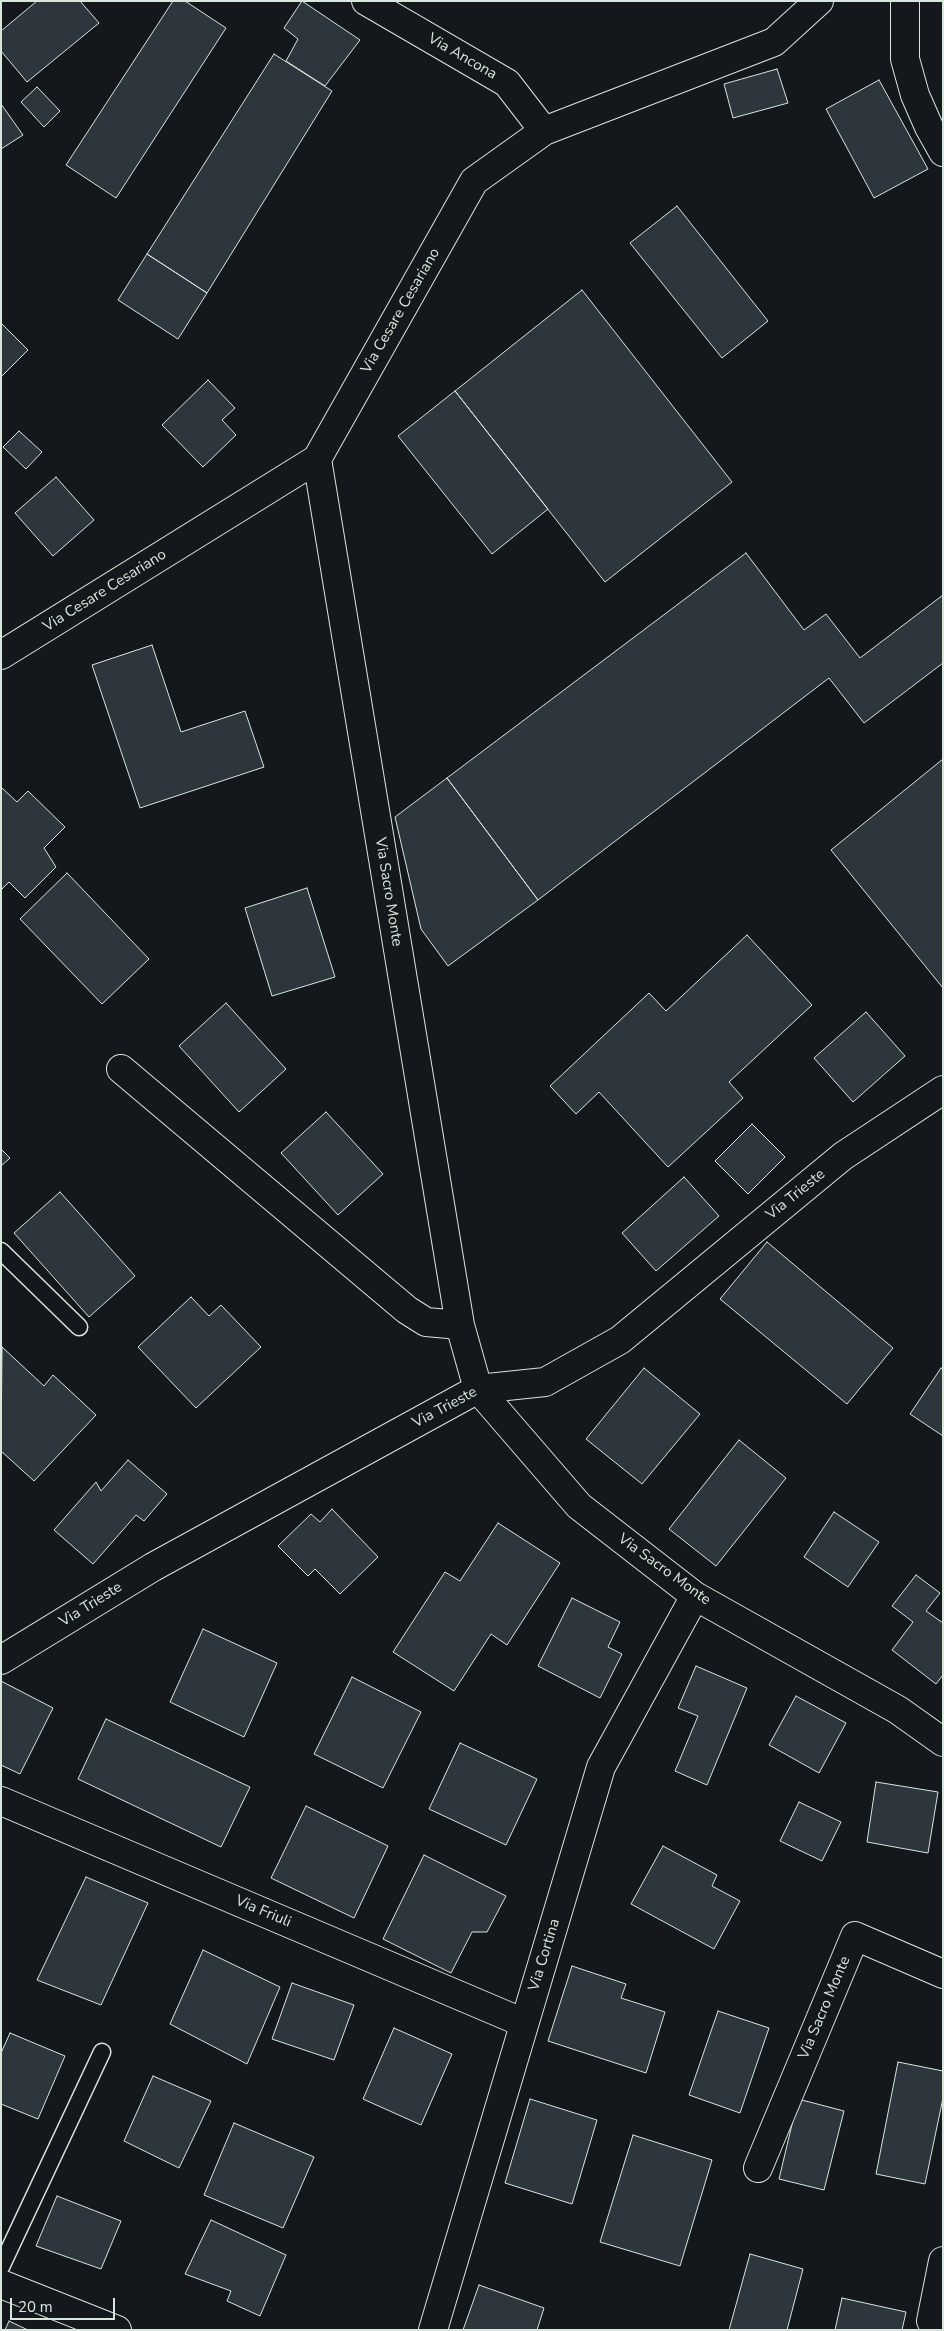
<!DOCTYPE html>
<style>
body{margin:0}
#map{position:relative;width:944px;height:2331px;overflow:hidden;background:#14181c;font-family:"Nunito Sans",sans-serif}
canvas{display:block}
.frame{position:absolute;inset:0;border:2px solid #d8e6dc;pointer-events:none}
.scale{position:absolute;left:10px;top:2298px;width:105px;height:22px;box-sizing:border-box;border:2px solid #d8e6dc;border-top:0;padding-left:6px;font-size:15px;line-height:18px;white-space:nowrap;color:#d8e6dc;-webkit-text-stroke:4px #14181c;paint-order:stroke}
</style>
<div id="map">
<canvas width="944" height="2331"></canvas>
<div class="frame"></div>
<div class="scale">20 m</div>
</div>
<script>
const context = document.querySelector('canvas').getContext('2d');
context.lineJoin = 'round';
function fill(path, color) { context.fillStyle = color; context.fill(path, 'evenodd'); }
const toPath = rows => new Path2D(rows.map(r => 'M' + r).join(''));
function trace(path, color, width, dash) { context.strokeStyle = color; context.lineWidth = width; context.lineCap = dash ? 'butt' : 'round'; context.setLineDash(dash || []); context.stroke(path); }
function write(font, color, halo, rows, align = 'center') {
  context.font = font + ' "Nunito Sans",sans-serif'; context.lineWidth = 4; context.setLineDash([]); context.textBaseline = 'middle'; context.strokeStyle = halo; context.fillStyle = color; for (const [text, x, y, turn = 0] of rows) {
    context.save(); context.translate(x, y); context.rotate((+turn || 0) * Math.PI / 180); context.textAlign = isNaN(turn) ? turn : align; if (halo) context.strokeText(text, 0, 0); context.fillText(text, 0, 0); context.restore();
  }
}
const building = toPath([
 [37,1,80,1,99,23,27,82,1,51,1,31,37,1],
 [173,1,185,1,226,28,116,198,66,165,173,1],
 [302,1,360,40,325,86,286,61,298,39,284,28,302,1],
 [274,54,332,91,207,293,147,254,274,54],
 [777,69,788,103,733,118,724,84,777,69],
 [879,80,928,169,874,198,826,109,879,80],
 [37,87,60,111,44,127,21,102,37,87],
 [1,104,23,135,1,149,1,104],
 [677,206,768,321,722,358,630,243,677,206],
 [147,254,207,293,178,339,118,300,147,254],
 [582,290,732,482,605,582,455,391,582,290],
 [1,323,28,350,1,377,1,323],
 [208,380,235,408,222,420,236,435,203,467,162,425,208,380],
 [455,391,548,509,492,554,398,436,455,391],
 [19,431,42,452,26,469,3,447,19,431],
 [56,477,94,520,53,556,15,513,56,477],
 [746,553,804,630,826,614,860,658,943,595,943,663,864,723,829,678,538,900,447,778,746,553],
 [152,645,181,732,245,711,264,767,140,808,92,665,152,645],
 [943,759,943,988,831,850,943,759],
 [447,778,538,900,448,966,421,929,395,817,447,778],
 [1,787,17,802,28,791,65,827,44,848,56,867,25,898,9,882,1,890,1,787],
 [67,873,149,959,102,1004,20,919,67,873],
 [307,888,335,977,272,996,245,908,307,888],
 [747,935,812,1005,729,1082,743,1098,668,1167,599,1092,576,1114,550,1086,649,993,666,1011,747,935],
 [226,1003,286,1069,239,1112,179,1046,226,1003],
 [866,1012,905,1056,853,1102,814,1058,866,1012],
 [326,1112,383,1174,338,1215,281,1153,326,1112],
 [752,1124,785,1157,748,1194,715,1161,752,1124],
 [1,1149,10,1158,1,1166,1,1149],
 [684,1177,719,1216,656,1271,622,1233,684,1177],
 [60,1192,135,1276,89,1317,14,1233,60,1192],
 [767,1242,893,1348,847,1404,720,1299,767,1242],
 [191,1297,209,1316,221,1305,261,1347,196,1408,138,1347,191,1297],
 [2,1347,44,1386,53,1375,96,1415,34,1481,1,1451,2,1347],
 [644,1368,700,1414,642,1484,586,1439,644,1368],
 [941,1368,943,1369,943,1436,910,1414,941,1368],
 [739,1440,786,1478,716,1566,669,1529,739,1440],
 [128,1460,167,1494,144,1521,136,1515,93,1564,54,1530,96,1482,101,1491,128,1460],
 [332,1509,378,1557,340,1594,315,1569,308,1576,278,1546,311,1514,320,1522,332,1509],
 [834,1512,879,1542,848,1587,804,1557,834,1512],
 [498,1523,560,1563,507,1645,491,1634,454,1691,393,1652,445,1572,460,1581,498,1523],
 [916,1575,940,1593,926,1611,943,1623,943,1675,936,1684,892,1650,913,1622,892,1606,916,1575],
 [572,1598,620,1622,608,1647,622,1654,600,1698,538,1666,572,1598],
 [203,1629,277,1663,244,1737,170,1702,203,1629],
 [696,1666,747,1688,707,1785,675,1771,698,1716,678,1708,696,1666],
 [352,1677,421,1712,383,1788,314,1754,352,1677],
 [1,1681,53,1708,20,1774,1,1765,1,1681],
 [796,1696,846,1723,819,1773,769,1745,796,1696],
 [106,1719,250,1787,221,1847,78,1779,106,1719],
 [460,1743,537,1779,506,1845,429,1809,460,1743],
 [876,1782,938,1792,928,1853,867,1842,876,1782],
 [799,1802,841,1822,822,1861,780,1841,799,1802],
 [306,1806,388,1846,354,1918,271,1878,306,1806],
 [663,1846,717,1875,712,1886,740,1901,714,1949,631,1904,663,1846],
 [424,1855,506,1896,487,1932,472,1932,451,1973,383,1939,424,1855],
 [86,1877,148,1903,101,2005,37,1980,86,1877],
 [203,1950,280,1987,247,2064,170,2024,203,1950],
 [572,1966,626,1984,621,1998,665,2012,646,2073,548,2041,572,1966],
 [292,1983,354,2005,334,2060,272,2039,292,1983],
 [718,2011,769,2028,740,2113,689,2095,718,2011],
 [394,2028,452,2054,421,2125,363,2099,394,2028],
 [10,2033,65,2056,38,2119,1,2104,1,2053,10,2033],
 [898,2062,943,2071,943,2098,925,2184,876,2174,898,2062],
 [153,2076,211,2101,179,2168,124,2141,153,2076],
 [530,2099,597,2120,572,2204,505,2183,530,2099],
 [798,2099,844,2111,824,2190,779,2179,798,2099],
 [234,2123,314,2157,283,2228,204,2195,234,2123],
 [633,2135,712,2160,680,2266,600,2242,633,2135],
 [57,2196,121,2221,101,2269,36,2246,57,2196],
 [211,2220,286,2255,260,2316,227,2301,231,2291,185,2274,211,2220],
 [750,2254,803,2269,787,2330,729,2330,750,2254],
 [479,2285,544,2308,537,2330,463,2330,479,2285],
 [842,2298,906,2312,902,2330,835,2330,842,2298],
 [9,2321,28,2330,5,2330,9,2321]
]);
fill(building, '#2c363c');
trace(building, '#d8e6dc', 1);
const service = toPath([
 [1,1251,79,1327],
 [1,2267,102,2052]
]);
const minor = toPath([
 [366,1,507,83,544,131],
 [905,1,905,59,915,95,929,127,943,152],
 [317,459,460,1325,478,1389,579,1506,695,1596,898,1710,943,1742],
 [1,655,317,459,474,181,544,131,774,42,819,1],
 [121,1069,407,1310,426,1322,460,1325],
 [1,1660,153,1567,478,1389,545,1382,620,1340,843,1156,943,1090],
 [1,1801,524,2023],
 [758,2168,855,1936,943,1974],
 [1,2284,117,2330],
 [931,2321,943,2261],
 [433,2330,601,1767,695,1596]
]);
trace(service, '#d8e6dc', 19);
trace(minor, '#d8e6dc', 30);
trace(service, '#14181c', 16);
trace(minor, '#14181c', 28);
write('15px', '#d8e6dc', '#14181c', [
 ["Via Ancona",462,57,30],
 ["Via Cesare Cesariano",401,311,-60],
 ["Via Cesare Cesariano",105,591,-32],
 ["Via Sacro Monte",388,892,81],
 ["Via Trieste",796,1195,-39],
 ["Via Trieste",445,1408,-28],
 ["Via Sacro Monte",664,1570,36],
 ["Via Trieste",91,1605,-32],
 ["Via Friuli",263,1912,23],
 ["Via Cortina",545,1955,-73],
 ["Via Sacro Monte",825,2008,-67]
]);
</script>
